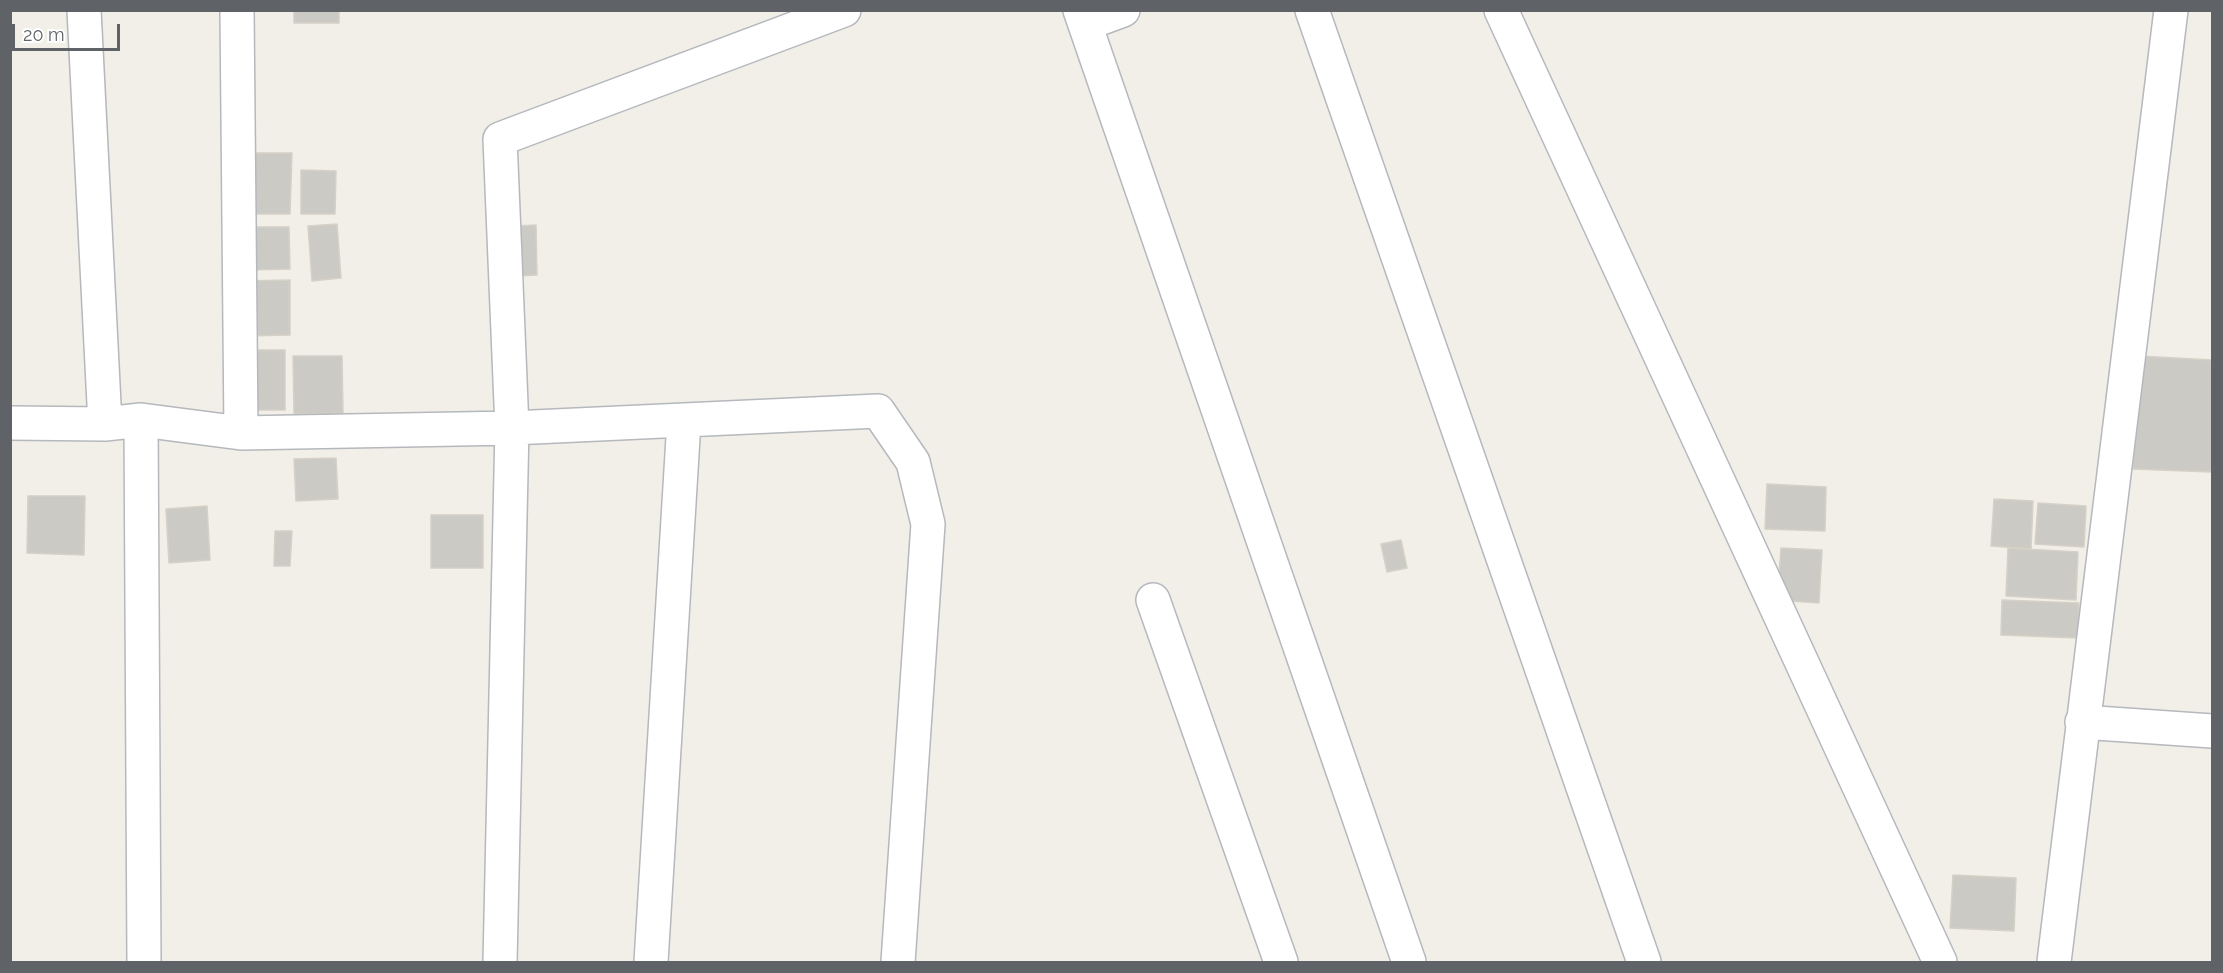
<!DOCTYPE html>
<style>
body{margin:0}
#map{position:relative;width:2223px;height:973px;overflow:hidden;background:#f1efe8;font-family:Raleway,sans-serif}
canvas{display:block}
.frame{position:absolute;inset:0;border:12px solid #5f6368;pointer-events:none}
.scale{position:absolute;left:12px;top:24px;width:108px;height:27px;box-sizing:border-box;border:3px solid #5f6368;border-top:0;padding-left:8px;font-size:18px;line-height:21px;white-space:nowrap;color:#5f6368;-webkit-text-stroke:4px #fff;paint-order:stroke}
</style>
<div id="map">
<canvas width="2223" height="973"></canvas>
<div class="frame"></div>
<div class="scale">20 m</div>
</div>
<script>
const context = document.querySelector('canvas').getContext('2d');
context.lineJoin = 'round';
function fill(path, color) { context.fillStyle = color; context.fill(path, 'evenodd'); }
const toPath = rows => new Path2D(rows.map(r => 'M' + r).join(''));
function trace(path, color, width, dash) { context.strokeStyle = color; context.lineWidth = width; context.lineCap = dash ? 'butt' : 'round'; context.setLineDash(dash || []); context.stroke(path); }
const building = toPath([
 [294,10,339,10,339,23,294,23,294,10],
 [246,153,292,153,290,214,246,214,246,153],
 [301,170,336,171,335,214,301,214,301,170],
 [337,224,341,278,312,281,308,226,337,224],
 [536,225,537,275,518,276,517,226,536,225],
 [246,227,289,227,290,269,246,270,246,227],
 [290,280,290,335,244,336,243,281,290,280],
 [248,350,285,350,285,410,248,410,248,350],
 [293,356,342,356,343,413,294,414,293,356],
 [2139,356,2212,360,2212,472,2133,469,2139,356],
 [336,458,338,499,296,501,294,459,336,458],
 [1767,484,1826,487,1825,531,1765,529,1767,484],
 [28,496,85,496,84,555,27,553,28,496],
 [1994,499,2033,501,2031,549,1991,546,1994,499],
 [2038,503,2086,506,2084,547,2035,544,2038,503],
 [207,506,210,560,169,563,166,509,207,506],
 [431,515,483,515,483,568,431,568,431,515],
 [275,531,292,531,290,566,274,566,275,531],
 [1401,540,1407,568,1387,572,1381,544,1401,540],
 [1781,548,1822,550,1819,603,1777,600,1781,548],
 [2008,548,2078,552,2076,600,2006,596,2008,548],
 [2002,600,2079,603,2078,638,2001,635,2002,600],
 [1953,875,2016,878,2014,931,1950,928,1953,875]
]);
fill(building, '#cccac5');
trace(building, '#d6d1c6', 1.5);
const minor = toPath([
 [84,10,105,424],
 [237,10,241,433],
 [1080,10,1409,962],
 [1312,10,1644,962],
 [1501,10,1940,962],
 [1085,24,1123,10],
 [141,420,144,962],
 [10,423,105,424,141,420,241,433,512,428,878,411,913,462,928,524,898,962],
 [1153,600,1281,962],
 [2082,722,2212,731],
 [500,962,512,428,500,139,844,10],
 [651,962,684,421],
 [2054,962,2171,10]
]);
trace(minor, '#b5b8bc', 36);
trace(minor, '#fff', 33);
</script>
